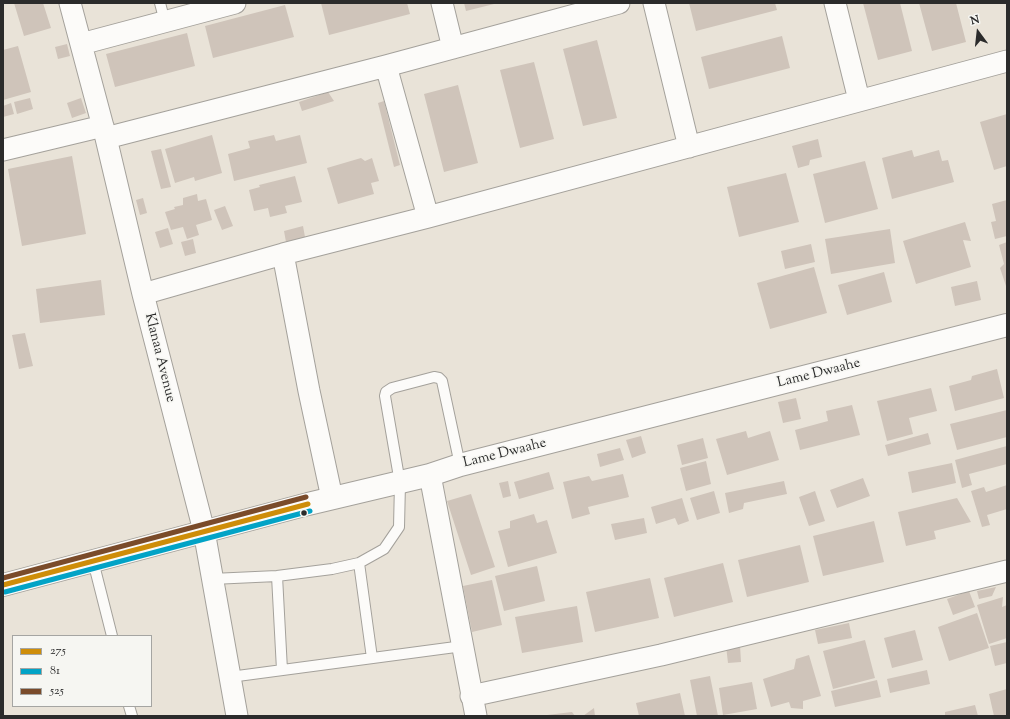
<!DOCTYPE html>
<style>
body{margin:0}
#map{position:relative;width:1010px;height:719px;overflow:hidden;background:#e9e3d8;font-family:"Sorts Mill Goudy",serif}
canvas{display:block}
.frame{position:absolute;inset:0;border:4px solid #2b2b2b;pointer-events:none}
.legend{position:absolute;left:12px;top:635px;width:140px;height:72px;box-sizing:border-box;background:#f6f6f2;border:1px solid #a5a5a2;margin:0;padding:5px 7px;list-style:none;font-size:12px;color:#2b2b2b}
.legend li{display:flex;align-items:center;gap:8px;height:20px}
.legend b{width:20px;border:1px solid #a5a5a2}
.north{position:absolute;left:958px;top:12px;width:40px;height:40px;-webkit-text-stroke:3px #f6f6f2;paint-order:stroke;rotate:345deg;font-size:11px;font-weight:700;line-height:16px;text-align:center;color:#2b2b2b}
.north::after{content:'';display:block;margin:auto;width:14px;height:18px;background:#2b2b2b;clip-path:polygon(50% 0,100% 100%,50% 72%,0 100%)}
</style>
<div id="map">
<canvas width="1010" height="719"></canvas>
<div class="frame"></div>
<ul class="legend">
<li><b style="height:5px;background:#ce8d09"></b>275</li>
<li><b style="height:5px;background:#02a3c6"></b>81</li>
<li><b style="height:5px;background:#7a4b2a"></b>525</li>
</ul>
<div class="north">N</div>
</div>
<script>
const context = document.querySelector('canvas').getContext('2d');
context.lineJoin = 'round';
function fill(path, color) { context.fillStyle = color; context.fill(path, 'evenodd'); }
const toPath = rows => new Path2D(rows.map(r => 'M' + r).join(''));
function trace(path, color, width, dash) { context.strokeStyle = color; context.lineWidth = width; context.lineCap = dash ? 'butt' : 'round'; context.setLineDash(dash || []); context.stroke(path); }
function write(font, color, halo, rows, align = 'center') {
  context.font = font + ' "Sorts Mill Goudy",serif'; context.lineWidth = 3; context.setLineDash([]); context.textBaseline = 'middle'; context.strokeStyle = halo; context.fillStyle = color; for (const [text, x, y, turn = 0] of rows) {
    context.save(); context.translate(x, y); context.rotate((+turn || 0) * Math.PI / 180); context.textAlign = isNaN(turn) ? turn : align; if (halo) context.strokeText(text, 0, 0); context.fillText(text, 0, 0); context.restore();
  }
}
fill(toPath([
 [14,3,43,3,51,28,24,36],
 [321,3,407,3,410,14,329,35],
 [464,3,494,3,494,4,466,11],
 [689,3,775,3,777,10,696,31],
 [863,3,900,3,912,51,878,60],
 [919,3,956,3,966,42,932,51],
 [285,5,294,37,213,58,205,26],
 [187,33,195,66,115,87,106,54],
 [782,36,790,68,709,89,701,57],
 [597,40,617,118,583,126,563,49],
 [67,44,70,56,58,59,55,47],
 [18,46,31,92,3,100,3,50],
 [534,62,554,139,520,148,500,70],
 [458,85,478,163,444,172,424,94],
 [328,92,334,101,302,111,299,102],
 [30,98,33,109,17,114,14,102],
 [81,98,86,113,72,118,67,103],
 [384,101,400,165,394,167,378,103],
 [11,103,14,114,3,117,3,106],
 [1007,114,1007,166,994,170,980,122],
 [212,135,222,173,195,181,194,177,175,183,165,149],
 [274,135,276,141,300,135,307,163,234,181,228,154,250,148,248,141],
 [818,139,822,157,810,160,809,165,798,168,792,146],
 [161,149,171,187,161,189,151,151],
 [912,150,914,157,939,150,942,161,948,160,954,182,892,199,882,158],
 [72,156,86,234,22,246,8,169],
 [361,158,365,161,372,158,379,181,371,183,374,194,338,204,327,168],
 [865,161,878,209,825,223,813,174],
 [786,173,799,222,739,237,727,187],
 [295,176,302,202,285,206,287,213,270,217,268,208,254,211,249,190,260,187,259,185],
 [197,194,198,201,206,199,212,220,196,225,199,235,187,239,183,227,171,230,165,212,175,209,174,207,183,205,183,198],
 [143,198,147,213,140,215,136,200],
 [1007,200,1007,236,995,239,991,222,996,221,992,204],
 [225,206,233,226,222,230,214,210],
 [965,222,971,241,963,240,971,267,916,284,903,241],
 [303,226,305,237,286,242,284,231],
 [168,228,173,244,160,248,155,232],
 [890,229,895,263,831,274,825,239],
 [193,239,196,253,185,256,181,242],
 [1007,242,1007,289,1000,268,1004,264,999,245],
 [811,244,815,262,785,269,781,251],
 [814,267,827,313,770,329,757,283],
 [884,272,892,302,847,315,838,285],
 [101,280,105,315,40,323,36,289],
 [977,281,981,300,955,306,951,287],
 [25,333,33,366,19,369,12,335],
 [997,369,1004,398,955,411,949,386,971,380,972,376],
 [931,388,937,411,909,418,913,434,887,441,877,401],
 [796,398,801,419,783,423,778,402],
 [852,405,860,435,800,450,795,430,828,421,826,411],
 [1007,410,1007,437,957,450,950,424],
 [746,431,748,438,770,431,779,460,727,475,716,439],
 [928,433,931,444,888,456,885,445],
 [641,436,646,453,632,458,626,440],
 [703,438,708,458,682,465,677,445],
 [1007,446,1007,464,969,474,972,485,962,488,955,460],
 [620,448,624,460,600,467,597,454],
 [706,461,711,484,686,491,680,468],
 [952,463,956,483,912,493,908,472],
 [549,472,554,489,519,499,514,482],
 [623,474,629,497,588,507,590,514,572,519,563,482,589,476,592,481],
 [863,478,870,496,837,508,830,490],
 [508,481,511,496,503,498,499,483],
 [784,481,787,494,744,503,743,509,729,513,725,493],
 [1007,485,1007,509,987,515,990,525,982,527,971,491,984,487,986,492],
 [714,491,720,513,697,520,690,498],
 [815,491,825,521,809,526,799,497],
 [471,494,495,567,471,575,447,501],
 [682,498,689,521,678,525,675,518,656,524,651,507],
 [957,498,971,522,934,531,936,539,906,546,898,512],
 [534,514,537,523,547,520,557,553,508,567,498,531,510,528,510,521],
 [644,518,647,533,615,540,611,524],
 [874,521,884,562,823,576,813,536],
 [800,545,809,582,747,597,738,560],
 [723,563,733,602,674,617,664,578],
 [537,566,545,601,504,611,495,576],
 [650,578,659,618,595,632,586,592],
 [492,580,502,625,472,632,463,586],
 [996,587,992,596,979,599,977,591],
 [969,591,975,607,953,615,947,599],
 [1003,597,1002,607,1007,605,1007,638,989,644,977,605],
 [577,606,583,642,522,653,515,617],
 [977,613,989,648,949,661,938,627],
 [849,623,852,638,818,644,815,630],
 [915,630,923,660,892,668,884,638],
 [865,640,875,678,833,689,823,651],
 [1007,642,1007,663,995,666,990,646],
 [740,645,741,662,728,663,726,646],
 [809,655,821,696,803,701,803,709,791,708,789,702,771,707,763,679,794,669,796,659],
 [927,670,930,684,890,693,887,679],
 [710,676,718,716,697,716,690,680],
 [877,680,881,697,835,707,831,691],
 [752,682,757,709,723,715,719,688],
 [1007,689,1007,716,994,716,989,694],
 [680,693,685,716,639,716,636,703],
 [975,705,978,716,945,716,945,712],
 [594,708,595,716,583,716],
 [572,712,575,716,547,716,547,715]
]), '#cfc4ba');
const lane = toPath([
 [160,3,165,22],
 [93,561,112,636],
 [359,563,372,658],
 [277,576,282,670],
 [212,579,277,576,332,569,359,563,384,549,399,527,400,483,385,396,386,392,392,388,434,377,439,378,442,381,460,465],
 [230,677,463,646],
 [129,706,132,716]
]);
const street = toPath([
 [70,3,106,138,143,294,204,531,237,716],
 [442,3,453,48],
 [654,3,689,147],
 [835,3,859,100],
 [81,44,235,3],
 [386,66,428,217],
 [106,138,386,66,619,3],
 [3,150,103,126],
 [283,254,309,391,332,498],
 [143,294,283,254,428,217,1007,61],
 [430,475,476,716],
 [471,696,661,655,1007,571]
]);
const secondary = toPath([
 [3,585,308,504,430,475,460,465,1007,325]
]);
trace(lane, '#a4a19b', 12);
trace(street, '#a4a19b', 23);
trace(secondary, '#a4a19b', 24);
trace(lane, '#fcfbf9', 10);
trace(street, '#fcfbf9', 21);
trace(secondary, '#fcfbf9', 22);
trace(toPath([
 [3,585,308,504]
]), '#ce8d09', 5);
trace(toPath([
 [5,592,310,511]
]), '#02a3c6', 5);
trace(toPath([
 [3,578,306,497]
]), '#7a4b2a', 5);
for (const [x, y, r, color] of [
 [304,513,3.5,"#2b2b2b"]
]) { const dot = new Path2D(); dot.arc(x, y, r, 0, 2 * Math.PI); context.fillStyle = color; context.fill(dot); trace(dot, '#f6f6f2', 1.5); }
write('14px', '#2b2b2b', '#f6f6f2', [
 ["Klanaa Avenue",159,358,76],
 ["Lame Dwaahe",819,374,-14],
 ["Lame Dwaahe",505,454,-14]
]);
</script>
